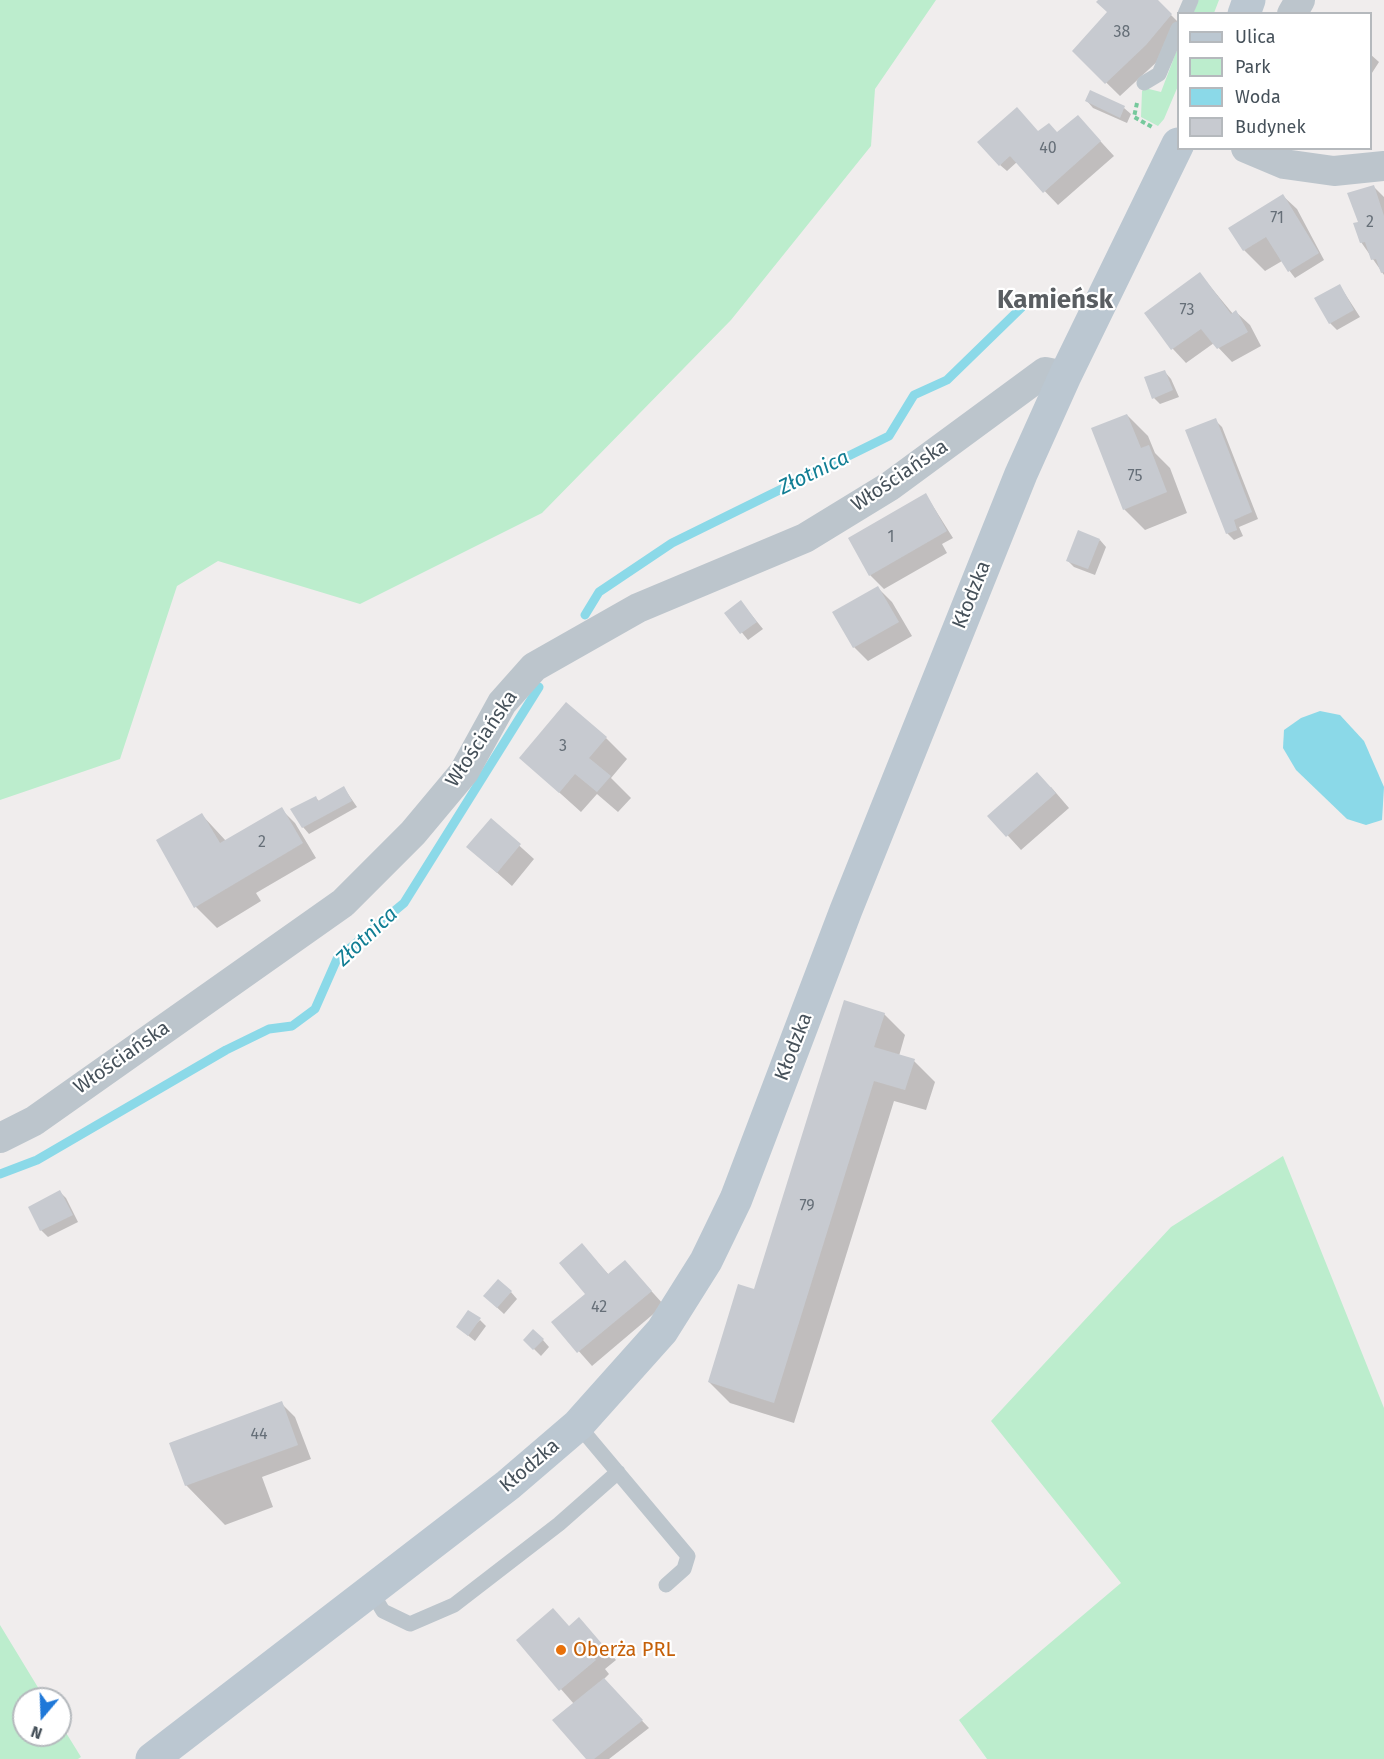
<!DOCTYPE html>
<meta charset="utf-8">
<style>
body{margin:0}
#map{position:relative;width:1384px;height:1759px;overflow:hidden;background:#f0eded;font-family:"Fira Sans",sans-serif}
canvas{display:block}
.legend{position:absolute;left:1177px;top:12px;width:195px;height:138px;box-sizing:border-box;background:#fff;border:2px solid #b5b9bd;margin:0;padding:8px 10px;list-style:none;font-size:18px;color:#46515a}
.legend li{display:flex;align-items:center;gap:12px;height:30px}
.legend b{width:30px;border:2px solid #b5b9bd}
.north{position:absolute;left:12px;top:1687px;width:60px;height:60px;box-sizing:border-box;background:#fff;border:2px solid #b5b9bd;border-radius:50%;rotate:199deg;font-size:16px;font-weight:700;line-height:24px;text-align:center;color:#46515a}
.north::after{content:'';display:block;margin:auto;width:21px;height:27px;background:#1f78d8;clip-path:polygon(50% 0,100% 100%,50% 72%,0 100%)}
</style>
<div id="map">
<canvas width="1384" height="1759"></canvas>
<ul class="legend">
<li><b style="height:8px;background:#bbc7d1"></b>Ulica</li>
<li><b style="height:16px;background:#bcedcd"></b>Park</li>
<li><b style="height:16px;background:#8bd9e8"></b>Woda</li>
<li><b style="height:16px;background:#c7cad0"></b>Budynek</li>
</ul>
<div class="north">N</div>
</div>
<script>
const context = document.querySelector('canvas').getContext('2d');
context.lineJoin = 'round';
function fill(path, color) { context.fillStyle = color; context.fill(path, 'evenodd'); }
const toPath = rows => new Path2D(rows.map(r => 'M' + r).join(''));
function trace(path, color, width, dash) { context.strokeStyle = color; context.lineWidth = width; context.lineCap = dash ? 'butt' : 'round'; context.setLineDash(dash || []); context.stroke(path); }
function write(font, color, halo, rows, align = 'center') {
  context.font = font + ' "Fira Sans",sans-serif'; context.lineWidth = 4.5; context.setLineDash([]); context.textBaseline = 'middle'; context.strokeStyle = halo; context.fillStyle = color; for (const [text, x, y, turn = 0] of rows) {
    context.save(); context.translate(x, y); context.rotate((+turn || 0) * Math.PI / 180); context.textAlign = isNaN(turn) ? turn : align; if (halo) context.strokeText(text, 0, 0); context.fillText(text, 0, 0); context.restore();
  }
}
fill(toPath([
 [0,0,936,0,875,89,871,146,731,320,542,513,360,604,218,561,177,586,120,759,0,800],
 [1198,0,1219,0,1214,13,1193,14],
 [1178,47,1178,86,1164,119,1158,126,1141,117,1142,91,1145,88,1161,92],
 [1283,1156,1384,1408,1384,1759,987,1759,959,1720,1121,1583,991,1421,1171,1227],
 [0,1625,45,1699,24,1699,24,1735,60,1735,60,1723,81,1757,78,1759,0,1759]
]), '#bcedcd');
fill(toPath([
 [1320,711,1340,715,1364,741,1384,787,1382,820,1366,825,1347,819,1296,770,1283,748,1284,730,1301,718]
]), '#8bd9e8');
fill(toPath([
 [1100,0,1156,0,1178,22,1160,59,1120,96,1074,51,1108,12],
 [1370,54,1379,62,1370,76],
 [1087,101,1124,108,1131,114,1127,123,1093,108],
 [1030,123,1039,133,1091,131,1114,156,1058,205,1017,162,1007,171,1000,165],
 [1374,187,1384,197,1384,275,1361,242,1360,223],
 [1283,196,1297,209,1324,260,1295,278,1282,261,1265,271,1244,250,1231,228],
 [1200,274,1233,314,1236,312,1250,325,1261,346,1232,362,1214,343,1186,363,1173,349,1146,313],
 [1340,286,1360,317,1337,330,1330,323],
 [1165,372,1171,379,1179,397,1160,404,1154,398],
 [1127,415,1148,436,1155,453,1170,468,1187,513,1145,530,1124,509],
 [1215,420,1222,427,1258,519,1239,527,1243,536,1234,540,1227,533],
 [926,495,953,538,942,544,947,553,884,589,870,575],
 [1100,540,1106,547,1095,575,1074,567,1067,560],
 [878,588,892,602,912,636,868,661,854,647],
 [741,602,763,629,748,640,726,613],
 [606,738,627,759,611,778,631,798,618,812,597,794,581,812,521,758],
 [1051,787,1069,808,1021,850,990,816],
 [344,788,357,807,309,834,303,827,315,797,320,802],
 [281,809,295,823,316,858,256,893,261,901,217,928,196,907,202,815,226,841],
 [491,820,534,859,512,886,468,847],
 [884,1014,905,1035,899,1056,914,1061,935,1082,926,1110,894,1101,794,1423,730,1403,709,1382,755,1291],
 [60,1192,66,1198,78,1222,48,1237,41,1230],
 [582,1245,609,1275,625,1262,664,1305,592,1366,553,1322,587,1294],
 [511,1292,517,1299,504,1314,491,1302],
 [480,1320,486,1326,475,1341,465,1333],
 [525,1340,543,1340,549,1347,541,1356],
 [281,1403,295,1417,311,1459,262,1477,273,1507,225,1525,186,1485],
 [579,1619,616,1660,605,1669,609,1674,603,1680,649,1728,609,1759,588,1759,574,1704,518,1640,570,1628]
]), '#0003');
trace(toPath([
 [585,615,599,592,672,543,889,436,914,395,947,380,1022,307],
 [0,1174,37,1160,226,1050,269,1029,292,1026,315,1009,337,959,404,903,539,687]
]), '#8bd9e8', 9);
fill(toPath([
 [1098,0,1158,0,1172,14,1146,45,1105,84,1072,51,1107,12,1096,2],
 [1090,90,1125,106,1120,118,1085,101],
 [1017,107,1038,131,1049,123,1057,132,1078,115,1101,141,1043,193,1010,156,999,166,977,142],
 [1374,185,1384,216,1384,272,1381,273,1376,259,1371,260,1365,242,1360,243,1353,223,1358,222,1347,193],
 [1283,194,1319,253,1288,272,1266,237,1243,251,1228,228],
 [1200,272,1231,314,1236,310,1248,332,1217,349,1201,329,1171,350,1144,313],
 [1340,284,1354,310,1329,324,1314,298],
 [1165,370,1173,390,1152,399,1144,377],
 [1127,414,1141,448,1149,445,1167,492,1123,510,1091,428],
 [1216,418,1252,512,1234,520,1237,530,1226,534,1185,430],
 [926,493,947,531,869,576,848,538],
 [1078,530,1100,539,1088,569,1066,561],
 [878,586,899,622,853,648,832,612],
 [741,600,757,622,740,634,724,613],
 [566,702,607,737,589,758,611,776,597,792,575,774,559,793,519,758],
 [1037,772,1056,793,1006,837,987,816],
 [344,786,352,801,302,828,290,809,316,796,318,801],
 [282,807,303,843,194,908,156,840,202,813,220,843],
 [491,818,521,844,497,873,466,847],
 [844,1000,885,1013,874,1047,915,1059,905,1090,874,1081,774,1403,708,1382,738,1284,754,1289],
 [60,1190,73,1215,40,1231,28,1207],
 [582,1243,608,1274,625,1260,652,1291,577,1353,551,1322,585,1294,559,1263],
 [498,1279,512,1291,497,1308,483,1296],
 [468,1310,481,1318,468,1336,456,1327],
 [533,1329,544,1339,533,1350,523,1340],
 [282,1401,298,1445,185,1486,169,1443],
 [553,1608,569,1626,579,1617,603,1645,592,1655,596,1660,559,1691,516,1640],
 [604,1678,643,1720,594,1759,586,1759,552,1720]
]), '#c7cad0');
trace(toPath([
 [1137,103,1134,117,1152,127]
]), '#76c99c', 4, [4.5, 3]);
trace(toPath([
 [1185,14,1191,0],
 [1144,83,1159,74,1178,29],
 [578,1425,688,1556,684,1569,666,1585],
 [371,1591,383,1611,410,1624,454,1605,559,1524,618,1472]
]), '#bcc5cc', 15);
trace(toPath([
 [1292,14,1300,0],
 [1246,148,1284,164,1334,171,1384,166],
 [0,1138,34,1121,343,903,413,833,464,772,502,703,534,667,638,608,805,538,890,486,1045,372,1065,376]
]), '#bcc5cc', 30);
trace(toPath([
 [1244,14,1249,0],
 [152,1759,508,1485,578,1425,662,1331,706,1261,736,1199,846,910,1021,474,1065,376,1178,144]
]), '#bbc7d1', 33);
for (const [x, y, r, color] of [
 [561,1650,6,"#e8710a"]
]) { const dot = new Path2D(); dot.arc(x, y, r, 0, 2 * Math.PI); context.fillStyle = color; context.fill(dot); trace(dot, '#fff', 2); }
write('16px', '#666f78', null, [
 ["38",1122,33],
 ["40",1048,149],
 ["71",1277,219],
 ["2",1370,223],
 ["73",1187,311],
 ["75",1135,477],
 ["1",891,538],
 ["3",563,747],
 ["2",262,843],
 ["79",807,1207],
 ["42",599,1308],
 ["44",259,1435]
]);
write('20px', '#46515a', '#fff', [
 ["Włościańska",900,476,-34],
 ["Kłodzka",972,595,-68],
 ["Włościańska",482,739,-56],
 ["Kłodzka",794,1047,-69],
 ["Włościańska",122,1058,-35],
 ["Kłodzka",530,1466,-40]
]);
write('20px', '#c56008', '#fff', [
 ["Oberża PRL",573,1650]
], 'left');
write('italic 21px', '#117e94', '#fff', [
 ["Złotnica",814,473,-26],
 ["Złotnica",367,937,-43]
]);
write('bold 26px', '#5a5e62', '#fff', [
 ["Kamieńsk",1055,301]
]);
</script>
